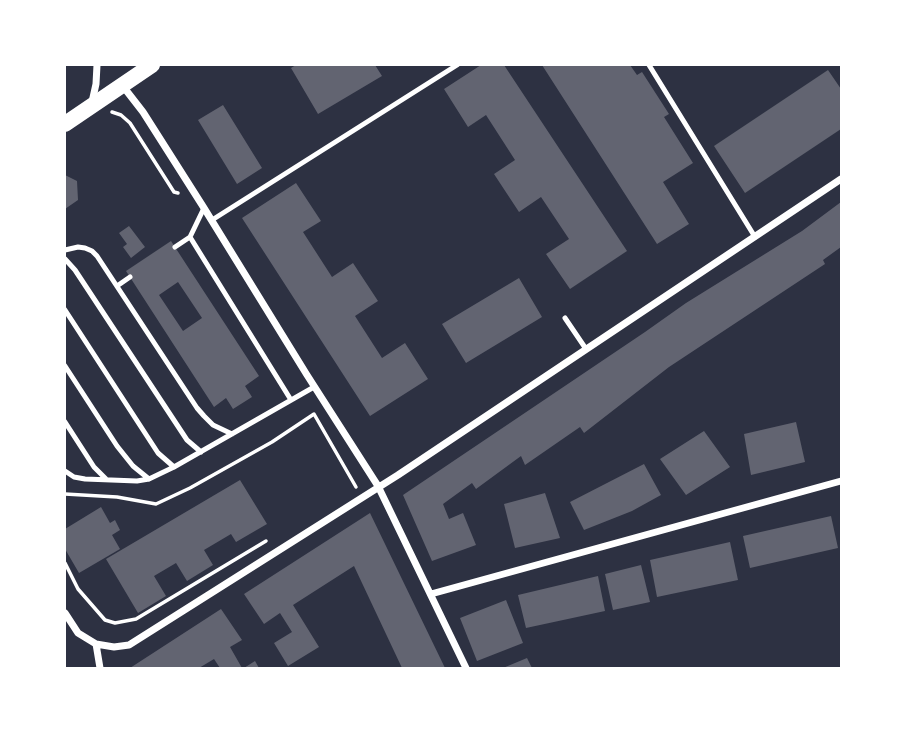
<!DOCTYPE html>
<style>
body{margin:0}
#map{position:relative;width:906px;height:733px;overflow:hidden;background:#2d3142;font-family:Karla,sans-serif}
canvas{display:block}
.frame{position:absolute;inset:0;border:66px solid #fff;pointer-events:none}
</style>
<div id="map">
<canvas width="906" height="733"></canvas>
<div class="frame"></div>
</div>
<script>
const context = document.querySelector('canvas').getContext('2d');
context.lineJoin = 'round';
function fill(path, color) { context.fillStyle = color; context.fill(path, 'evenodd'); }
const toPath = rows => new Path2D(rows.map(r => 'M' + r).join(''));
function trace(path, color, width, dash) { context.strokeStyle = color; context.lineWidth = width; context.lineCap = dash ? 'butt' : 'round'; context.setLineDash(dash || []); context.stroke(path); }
fill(toPath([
 [296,65,375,65,382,76,318,114,291,68],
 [481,65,504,65,627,251,570,289,546,254,569,239,541,197,519,212,494,174,515,160,486,115,468,127,444,89],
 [542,65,630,65,637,75,642,72,669,114,664,117,693,163,663,182,689,224,657,244],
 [828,70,841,89,841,129,745,193,714,146],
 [223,105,262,168,237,184,198,120],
 [65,175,77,181,78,200,65,209],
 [296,183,321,221,303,232,332,277,353,263,378,301,355,316,382,358,405,343,428,379,370,416,242,218],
 [841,202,841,247,823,260,825,264,669,367,584,433,580,427,525,465,521,456,476,489,472,483,443,504,449,519,463,513,476,545,432,561,403,495,645,332,686,303,802,231],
 [129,226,145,247,131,258,123,247,127,244,119,233],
 [171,241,259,376,245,386,252,397,233,409,226,398,214,407,126,271],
 [178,282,202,318,183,331,159,295],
 [519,278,542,317,466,363,442,324],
 [796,422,805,462,751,475,744,434],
 [704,431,730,467,686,495,660,459],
 [644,464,661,495,632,511,584,530,570,502],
 [240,480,267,524,236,542,231,534,204,550,213,565,187,581,176,563,154,576,166,596,138,613,106,559],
 [545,493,560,538,515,548,504,504],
 [101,507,110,523,115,520,120,530,112,535,120,549,79,573,65,549,65,529],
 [370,513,445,668,402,668,354,566,293,605,319,647,288,666,274,643,292,632,280,613,264,624,244,594],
 [831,516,838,548,750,568,743,536],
 [730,542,738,580,657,597,650,560],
 [641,565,650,602,613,610,605,574],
 [598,576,605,611,526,628,518,595],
 [506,600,523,643,477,661,460,618],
 [221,609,242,640,230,647,242,668,220,668,214,659,199,668,130,668],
 [527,658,532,668,503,668],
 [255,661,259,668,244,668]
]), '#626471');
trace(toPath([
 [112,112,121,115,130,123,174,192,178,193],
 [65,494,117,497,156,504,190,488,272,442,314,414,356,487],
 [65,563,78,589,105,620,115,623,136,619,266,541]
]), '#fff', 3.5);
trace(toPath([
 [649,65,755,237],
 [204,208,190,237,291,400],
 [212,220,457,65],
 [175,247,190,237],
 [65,250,78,247,85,248,92,251,97,256,197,408,204,416,213,425,232,434],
 [65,259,75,270,187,440,201,452],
 [117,286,130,277],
 [65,310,158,453,174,467],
 [565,318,586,349],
 [65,366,117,446,133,466,149,479],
 [65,422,94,467,106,479],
 [65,471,74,477,85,479,137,481,149,479,174,467,314,387]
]), '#fff', 5);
trace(toPath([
 [122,85,143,112,204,208,307,375,378,486,466,668],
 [92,102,96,84,97,65],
 [431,594,841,481],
 [65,613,78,633,96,644,114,647,129,645,398,475,841,179],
 [96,644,100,668]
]), '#fff', 7);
trace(toPath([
 [65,124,152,65]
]), '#fff', 16);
</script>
